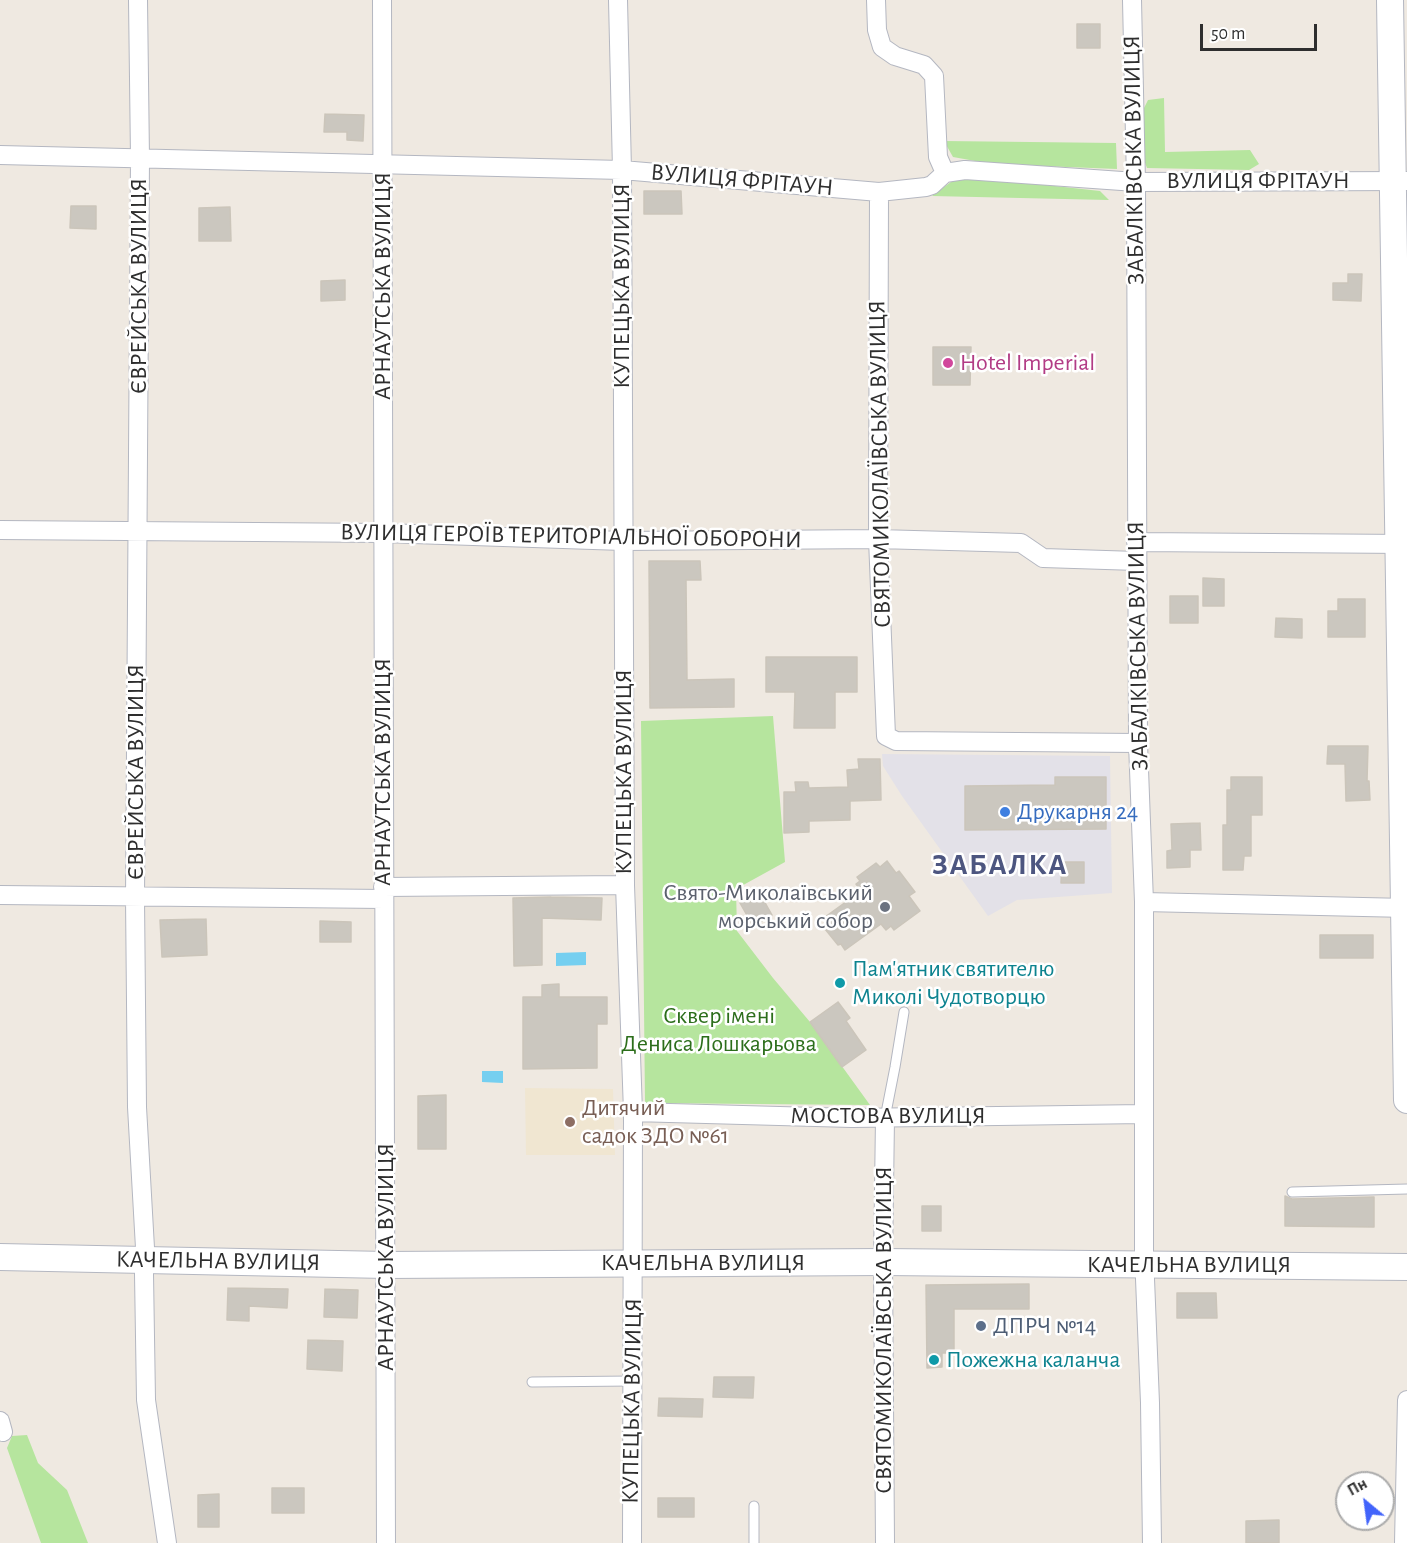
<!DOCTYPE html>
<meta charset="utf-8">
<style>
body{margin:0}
#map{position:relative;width:1407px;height:1543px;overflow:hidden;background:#efe9e1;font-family:"Alegreya Sans",sans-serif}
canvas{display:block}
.north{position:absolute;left:1335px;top:1471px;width:60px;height:60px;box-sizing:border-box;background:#fff;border:2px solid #ababab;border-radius:50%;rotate:331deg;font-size:16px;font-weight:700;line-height:24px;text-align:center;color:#2e2e2e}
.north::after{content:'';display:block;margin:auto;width:21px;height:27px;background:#4264fb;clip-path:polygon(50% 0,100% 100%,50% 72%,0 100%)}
.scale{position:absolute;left:1200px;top:24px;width:117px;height:27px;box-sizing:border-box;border:3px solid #2e2e2e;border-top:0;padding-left:8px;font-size:18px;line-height:21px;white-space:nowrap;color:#2e2e2e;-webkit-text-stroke:4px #fff;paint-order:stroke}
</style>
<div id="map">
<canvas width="1407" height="1543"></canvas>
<div class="north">Пн</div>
<div class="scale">50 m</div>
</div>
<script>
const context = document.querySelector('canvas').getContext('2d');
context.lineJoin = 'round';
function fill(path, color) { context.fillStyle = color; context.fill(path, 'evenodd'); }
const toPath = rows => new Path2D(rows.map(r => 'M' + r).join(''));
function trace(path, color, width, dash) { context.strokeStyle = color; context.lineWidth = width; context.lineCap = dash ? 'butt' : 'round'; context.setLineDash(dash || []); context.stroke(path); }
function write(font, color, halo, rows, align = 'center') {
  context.font = font + ' "Alegreya Sans",sans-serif'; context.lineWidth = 5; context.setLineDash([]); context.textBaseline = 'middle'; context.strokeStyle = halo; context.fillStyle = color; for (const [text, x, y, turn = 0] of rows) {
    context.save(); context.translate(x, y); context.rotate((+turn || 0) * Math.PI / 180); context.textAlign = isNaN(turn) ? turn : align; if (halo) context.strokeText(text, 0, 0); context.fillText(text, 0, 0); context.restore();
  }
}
fill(toPath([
 [882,754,1110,756,1112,893,1017,900,988,916,902,796,883,766]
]), '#e3e1e8');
fill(toPath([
 [525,1088,613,1089,615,1155,526,1155]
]), '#f0e6d1');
fill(toPath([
 [1164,98,1165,152,1250,150,1259,164,1249,170,1147,168,1142,155,1142,112,1148,100],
 [944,141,1116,143,1117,169,992,164,953,157],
 [955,179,1010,181,1100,191,1109,200,932,196],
 [773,716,785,862,736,889,737,931,773,978,810,1022,870,1105,645,1103,641,721],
 [27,1435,38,1463,67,1490,88,1543,41,1543,7,1448,12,1436]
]), '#b6e59e');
fill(toPath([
 [586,952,586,965,556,966,556,953],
 [482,1071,503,1071,503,1083,482,1082]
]), '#75cff0');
const building = toPath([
 [1077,24,1100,24,1100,48,1077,48,1077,24],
 [325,114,364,115,363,141,347,140,347,132,324,132,325,114],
 [644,191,681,191,682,214,644,214,644,191],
 [71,206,96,206,96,229,70,228,71,206],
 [230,207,231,241,199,241,199,208,230,207],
 [1348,274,1362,274,1361,301,1333,300,1333,283,1348,283,1348,274],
 [345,280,345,300,321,301,321,281,345,280],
 [933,347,971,347,970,385,933,385,933,347],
 [649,561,700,561,701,580,686,580,687,680,734,679,734,707,650,708,649,561],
 [1203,578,1224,579,1224,606,1203,606,1203,578],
 [1170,596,1198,596,1198,623,1170,623,1170,596],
 [1338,599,1365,599,1365,637,1328,637,1328,611,1338,611,1338,599],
 [1276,618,1302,619,1302,638,1275,637,1276,618],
 [766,657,857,657,857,692,835,692,835,728,794,728,795,692,766,692,766,657],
 [1328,746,1368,746,1367,781,1369,781,1370,800,1346,801,1345,764,1327,764,1328,746],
 [858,759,880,759,881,800,850,801,850,820,809,821,809,832,784,833,784,792,796,792,795,782,808,782,809,788,848,787,847,770,859,769,858,759],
 [1055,777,1106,777,1106,829,965,830,965,786,1055,785,1055,777],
 [1231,777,1262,777,1262,815,1251,815,1251,856,1244,856,1243,870,1223,870,1223,825,1227,825,1227,790,1231,790,1231,777],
 [1200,823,1201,850,1190,850,1190,867,1167,868,1167,851,1172,850,1171,824,1200,823],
 [887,861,896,873,899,871,915,892,909,896,920,911,894,930,891,926,886,930,881,924,845,950,841,944,838,945,825,929,831,925,825,917,861,891,856,884,860,881,857,877,876,863,880,867,887,861],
 [1062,862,1084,862,1084,883,1061,883,1062,862],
 [759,892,772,915,753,926,740,903,759,892],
 [551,897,602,898,601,920,542,918,542,965,514,966,513,898,551,897],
 [206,919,207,955,162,957,160,920,206,919],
 [320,921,351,922,351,942,320,942,320,921],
 [1320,935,1373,935,1373,958,1320,958,1320,935],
 [559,984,559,997,607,997,607,1024,597,1024,597,1068,523,1069,523,997,542,997,542,985,559,984],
 [838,1002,850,1018,846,1021,866,1050,842,1067,810,1022,838,1002],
 [446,1095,446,1149,418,1149,418,1096,446,1095],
 [1285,1196,1292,1199,1374,1197,1374,1227,1285,1226,1285,1196],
 [922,1206,941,1206,941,1231,922,1231,922,1206],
 [1029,1284,1029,1309,954,1309,954,1353,942,1353,942,1367,927,1368,926,1285,1029,1284],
 [228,1288,288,1289,287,1308,249,1306,249,1321,227,1320,228,1288],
 [325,1289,358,1290,357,1318,324,1317,325,1289],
 [1177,1293,1216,1293,1217,1318,1177,1318,1177,1293],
 [308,1340,343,1341,342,1371,307,1369,308,1340],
 [714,1377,754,1377,753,1398,713,1397,714,1377],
 [659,1398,703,1399,702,1417,658,1416,659,1398],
 [272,1488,304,1488,304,1513,272,1513,272,1488],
 [219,1494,219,1527,198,1527,198,1495,219,1494],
 [658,1498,694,1498,694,1517,658,1517,658,1498],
 [1279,1520,1279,1543,1246,1543,1246,1521,1279,1520]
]);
fill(building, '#cbc7bf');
trace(building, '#cbc5ba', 1.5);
const lane = toPath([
 [885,1118,895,1067,904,1012],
 [1292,1192,1407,1189],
 [532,1382,632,1381],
 [754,1506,754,1543]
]);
const street = toPath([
 [138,0,140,158,135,898,137,1107,145,1248,144,1274,146,1400,167,1543],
 [382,0,386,1543],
 [618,0,622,170,625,885,633,1112,632,1543],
 [876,0,877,30,882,47,895,56,924,65,934,76,938,157,945,173],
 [1132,0,1136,182,1138,743,1144,902,1144,1254,1150,1403,1152,1543],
 [0,155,622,170,879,192,926,187,932,185,945,173,965,170,1136,182,1407,181],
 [879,192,878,539,886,736,896,741,1138,743],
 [0,530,383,533,623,541,878,539,1021,543,1043,558,1137,561],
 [1136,542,1407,544],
 [383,887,625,885],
 [0,895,384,899],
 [1144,902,1407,908],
 [633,1112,852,1118,1144,1114],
 [885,1118,883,1262,885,1543],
 [0,1421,3,1432],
 [1404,1543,1407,1400]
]);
const secondary = toPath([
 [1390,0,1407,1100],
 [0,1257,386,1265,883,1262,1407,1267]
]);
trace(lane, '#b4b7c1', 11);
trace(street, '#b4b7c1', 20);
trace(secondary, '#b4b7c1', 28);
trace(lane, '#fff', 9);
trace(street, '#fff', 18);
trace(secondary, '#fff', 26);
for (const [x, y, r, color] of [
 [948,363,6,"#d1479c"],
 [1005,812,6,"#3f7fe0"],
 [885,907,6,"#6b7280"],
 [840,983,6,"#0f9aa8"],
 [570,1122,6,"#8d6e63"],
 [981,1326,6,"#5c6f8a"],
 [934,1360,6,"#0f9aa8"]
]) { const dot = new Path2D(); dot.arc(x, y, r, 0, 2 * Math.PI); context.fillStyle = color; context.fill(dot); trace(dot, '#fff', 2); }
write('24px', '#2e2e2e', '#fff', [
 ["ЗАБАЛКІВСЬКА ВУЛИЦЯ",1134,160,-91],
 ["ВУЛИЦЯ ФРІТАУН",742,180,5],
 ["ВУЛИЦЯ ФРІТАУН",1258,181],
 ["ЄВРЕЙСЬКА ВУЛИЦЯ",139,286,-90],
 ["АРНАУТСЬКА ВУЛИЦЯ",383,286,-90],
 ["КУПЕЦЬКА ВУЛИЦЯ",622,286,-90],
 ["СВЯТОМИКОЛАЇВСЬКА ВУЛИЦЯ",880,464,-91],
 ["ВУЛИЦЯ ГЕРОЇВ ТЕРИТОРІАЛЬНОЇ ОБОРОНИ",571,536,1],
 ["ЗАБАЛКІВСЬКА ВУЛИЦЯ",1138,646,-91],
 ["ЄВРЕЙСЬКА ВУЛИЦЯ",136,772,-90],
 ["АРНАУТСЬКА ВУЛИЦЯ",383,772,-90],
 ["КУПЕЦЬКА ВУЛИЦЯ",624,772,-90],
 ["МОСТОВА ВУЛИЦЯ",888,1116],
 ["АРНАУТСЬКА ВУЛИЦЯ",386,1257,-90],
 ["КАЧЕЛЬНА ВУЛИЦЯ",218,1261,1],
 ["КАЧЕЛЬНА ВУЛИЦЯ",703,1263],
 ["КАЧЕЛЬНА ВУЛИЦЯ",1189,1265],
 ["СВЯТОМИКОЛАЇВСЬКА ВУЛИЦЯ",884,1330,-90],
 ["КУПЕЦЬКА ВУЛИЦЯ",632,1401,-89]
]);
write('24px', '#b23c85', '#fff', [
 ["Hotel Imperial",960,363]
], 'left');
write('24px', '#366cbe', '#fff', [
 ["Друкарня 24",1017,812]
], 'left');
write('24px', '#5b616d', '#fff', [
 ["Свято-Миколаївський",873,893],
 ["морський собор",873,921]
], 'right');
write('24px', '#0d838f', '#fff', [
 ["Пам'ятник святителю",852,969],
 ["Миколі Чудотворцю",852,997],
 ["Пожежна каланча",946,1360]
], 'left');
write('24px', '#2c6e1b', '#fff', [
 ["Сквер імені",719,1016],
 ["Дениса Лошкарьова",719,1044]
]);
write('24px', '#785e54', '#fff', [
 ["Дитячий",582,1108],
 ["садок ЗДО №61",582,1136]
], 'left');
write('24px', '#4e5e75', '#fff', [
 ["ДПРЧ №14",993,1326]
], 'left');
context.letterSpacing = '1.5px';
write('bold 30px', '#4d5680', '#fff', [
 ["ЗАБАЛКА",1000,865]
]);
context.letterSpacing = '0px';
</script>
